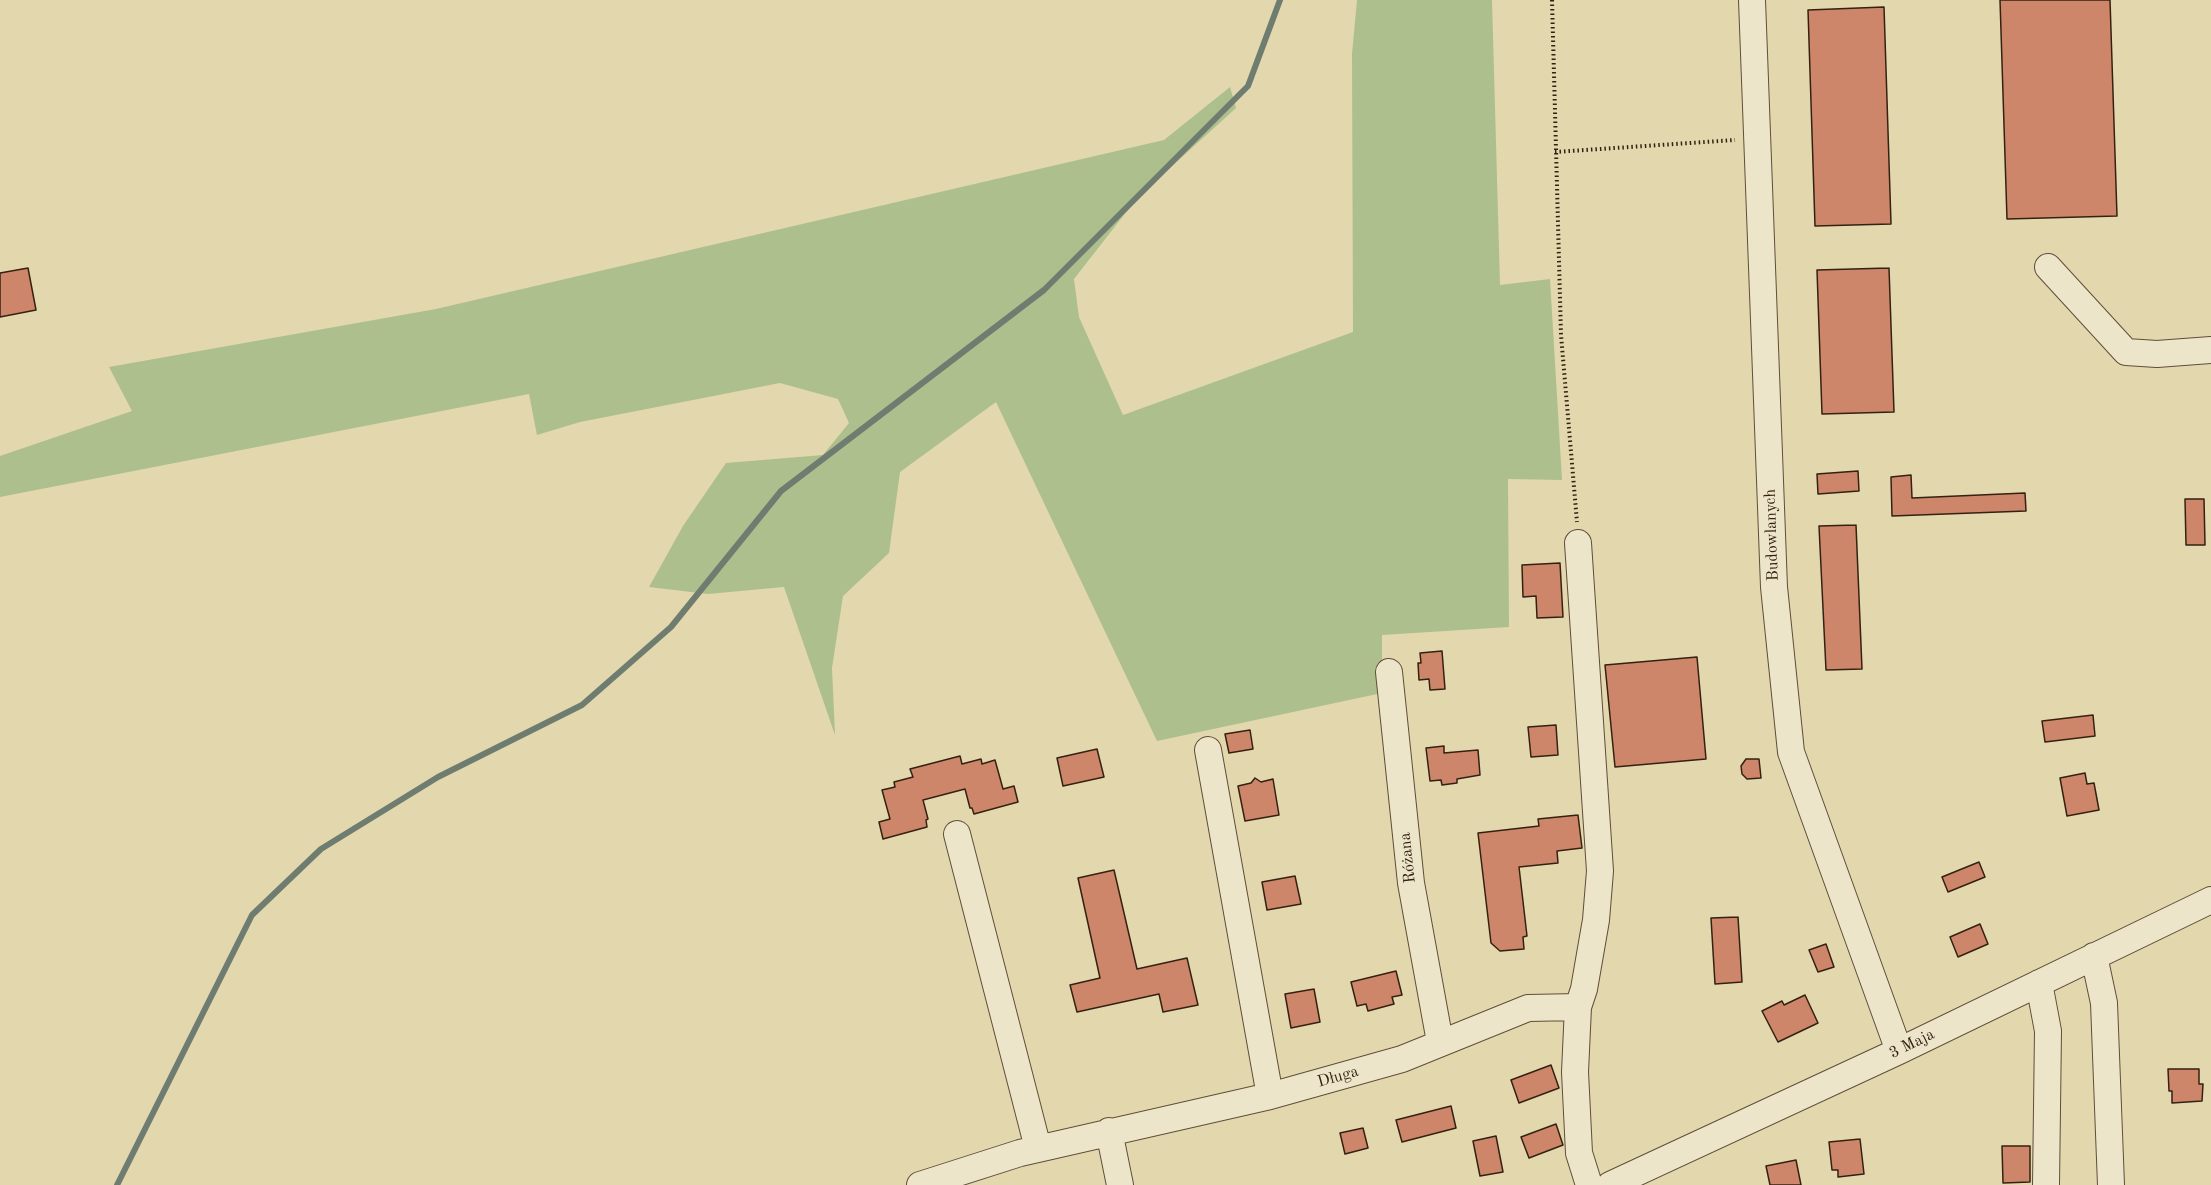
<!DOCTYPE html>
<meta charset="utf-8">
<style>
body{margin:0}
canvas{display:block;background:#e2d7ad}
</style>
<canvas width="2211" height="1185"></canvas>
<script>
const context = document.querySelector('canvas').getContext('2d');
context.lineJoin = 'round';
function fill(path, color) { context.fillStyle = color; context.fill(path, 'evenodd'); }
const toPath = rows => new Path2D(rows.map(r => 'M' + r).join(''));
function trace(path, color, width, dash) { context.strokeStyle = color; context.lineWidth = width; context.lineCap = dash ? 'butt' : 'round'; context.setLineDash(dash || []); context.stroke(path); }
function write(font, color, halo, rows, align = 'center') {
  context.font = font + ' "Old Standard TT",serif'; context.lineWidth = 4.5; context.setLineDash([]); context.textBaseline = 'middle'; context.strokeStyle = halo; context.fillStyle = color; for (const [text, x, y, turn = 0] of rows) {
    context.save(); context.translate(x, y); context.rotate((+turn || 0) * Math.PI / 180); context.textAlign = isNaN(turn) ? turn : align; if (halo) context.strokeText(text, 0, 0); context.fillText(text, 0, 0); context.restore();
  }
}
fill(toPath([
 [1357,0,1492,0,1500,285,1550,279,1562,480,1508,479,1509,627,1382,635,1382,693,1157,741,996,402,900,472,889,553,843,596,832,668,835,735,784,587,708,594,649,587,683,526,726,463,823,455,849,423,838,399,780,383,580,422,537,435,529,394,0,497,0,456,132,411,109,367,436,309,1164,140,1230,87,1236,108,1138,197,1074,279,1079,317,1123,415,1353,332,1352,54]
]), '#aebf8e');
trace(toPath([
 [117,1185,252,915,321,849,438,777,582,705,671,627,781,491,1044,290,1248,86,1280,0]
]), '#6f7c70', 6);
const building = toPath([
 [2000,0,2110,0,2117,216,2007,219,2000,0],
 [1884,7,1891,224,1815,226,1808,10,1884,7],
 [28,268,36,310,0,317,0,273,28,268],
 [1889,268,1894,412,1822,414,1817,270,1889,268],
 [1858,471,1859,491,1818,494,1817,474,1858,471],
 [1911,475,1912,498,2025,493,2026,511,1892,516,1891,477,1911,475],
 [2185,499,2204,499,2205,545,2186,545,2185,499],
 [1856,525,1862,669,1826,670,1819,526,1856,525],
 [1560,563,1563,617,1537,618,1536,596,1523,597,1522,565,1560,563],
 [1442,651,1445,689,1430,690,1429,679,1419,680,1418,663,1421,663,1420,653,1442,651],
 [1697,657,1706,759,1615,767,1605,665,1697,657],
 [2093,715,2095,736,2045,742,2042,721,2093,715],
 [1556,725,1558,755,1531,757,1528,727,1556,725],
 [1250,730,1253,749,1229,753,1225,734,1250,730],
 [1444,746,1444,753,1478,750,1480,775,1457,779,1457,783,1442,785,1441,780,1430,781,1426,748,1444,746],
 [1097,749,1104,777,1063,786,1057,758,1097,749],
 [960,756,962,764,981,759,982,764,995,760,1003,789,1014,786,1018,802,974,814,972,808,970,808,965,789,923,800,928,819,926,820,927,827,883,839,879,822,890,819,882,790,895,787,894,782,913,777,910,769,960,756],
 [1746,759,1759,759,1761,778,1747,779,1742,774,1741,766,1746,759],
 [2085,773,2087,784,2094,783,2099,810,2067,816,2060,778,2085,773],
 [1255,778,1261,782,1273,779,1279,815,1245,821,1238,786,1251,783,1255,778],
 [1578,815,1582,848,1557,851,1558,863,1519,867,1527,936,1523,937,1524,949,1500,951,1491,943,1478,833,1539,826,1538,819,1578,815],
 [1979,862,1985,877,1948,892,1942,877,1979,862],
 [1114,870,1137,969,1187,958,1198,1005,1163,1012,1159,994,1077,1012,1070,985,1100,978,1078,878,1114,870],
 [1295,876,1301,904,1267,910,1262,882,1295,876],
 [1738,917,1742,982,1715,984,1711,918,1738,917],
 [1980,924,1988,944,1958,957,1950,937,1980,924],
 [1826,944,1834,967,1818,972,1809,950,1826,944],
 [1396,971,1402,995,1392,997,1394,1004,1368,1011,1366,1004,1357,1006,1351,982,1396,971],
 [1314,989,1320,1022,1291,1028,1285,994,1314,989],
 [1805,995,1818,1023,1778,1042,1762,1011,1782,1001,1784,1005,1805,995],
 [1551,1065,1559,1088,1519,1103,1511,1080,1551,1065],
 [2168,1069,2199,1069,2199,1084,2203,1084,2202,1101,2172,1103,2172,1091,2169,1091,2168,1069],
 [1451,1106,1456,1128,1402,1142,1396,1120,1451,1106],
 [1556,1124,1563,1145,1529,1158,1521,1137,1556,1124],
 [1363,1128,1368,1148,1345,1154,1340,1133,1363,1128],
 [1496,1136,1503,1172,1480,1176,1473,1141,1496,1136],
 [1860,1139,1864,1174,1838,1177,1838,1170,1832,1170,1829,1142,1860,1139],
 [2002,1146,2030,1146,2030,1182,2003,1183,2002,1146],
 [1796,1160,1801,1185,1770,1185,1766,1166,1796,1160]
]);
fill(building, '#cd8669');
trace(building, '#352112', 1.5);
const minor = toPath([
 [1752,0,1774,587,1791,752,1899,1051],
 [2048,267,2126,352,2157,354,2211,350],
 [1578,543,1600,871,1596,920,1584,989,1578,1007],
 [1389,672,1411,883,1440,1042],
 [1208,750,1270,1096],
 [957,834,1038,1148],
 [2094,956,2104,1003,2111,1185],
 [2039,983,2048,1031,2046,1185],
 [1109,1131,1120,1185],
 [920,1185,1020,1153,1270,1096,1402,1059,1528,1008,1578,1007,1575,1072,1579,1153,1589,1185],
 [1610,1185,1899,1051,2211,900]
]);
trace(minor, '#604e39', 28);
trace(toPath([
 [1552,0,1561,335,1577,522],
 [1555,152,1735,140]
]), '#352112', 4, [1.5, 3]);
trace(minor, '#ece5ca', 26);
write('16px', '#352112', '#ece5ca', [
 ["Budowlanych",1772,535,-92],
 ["Różana",1408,858,-96],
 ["3 Maja",1912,1044,-26],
 ["Długa",1338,1077,-16]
]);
</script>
